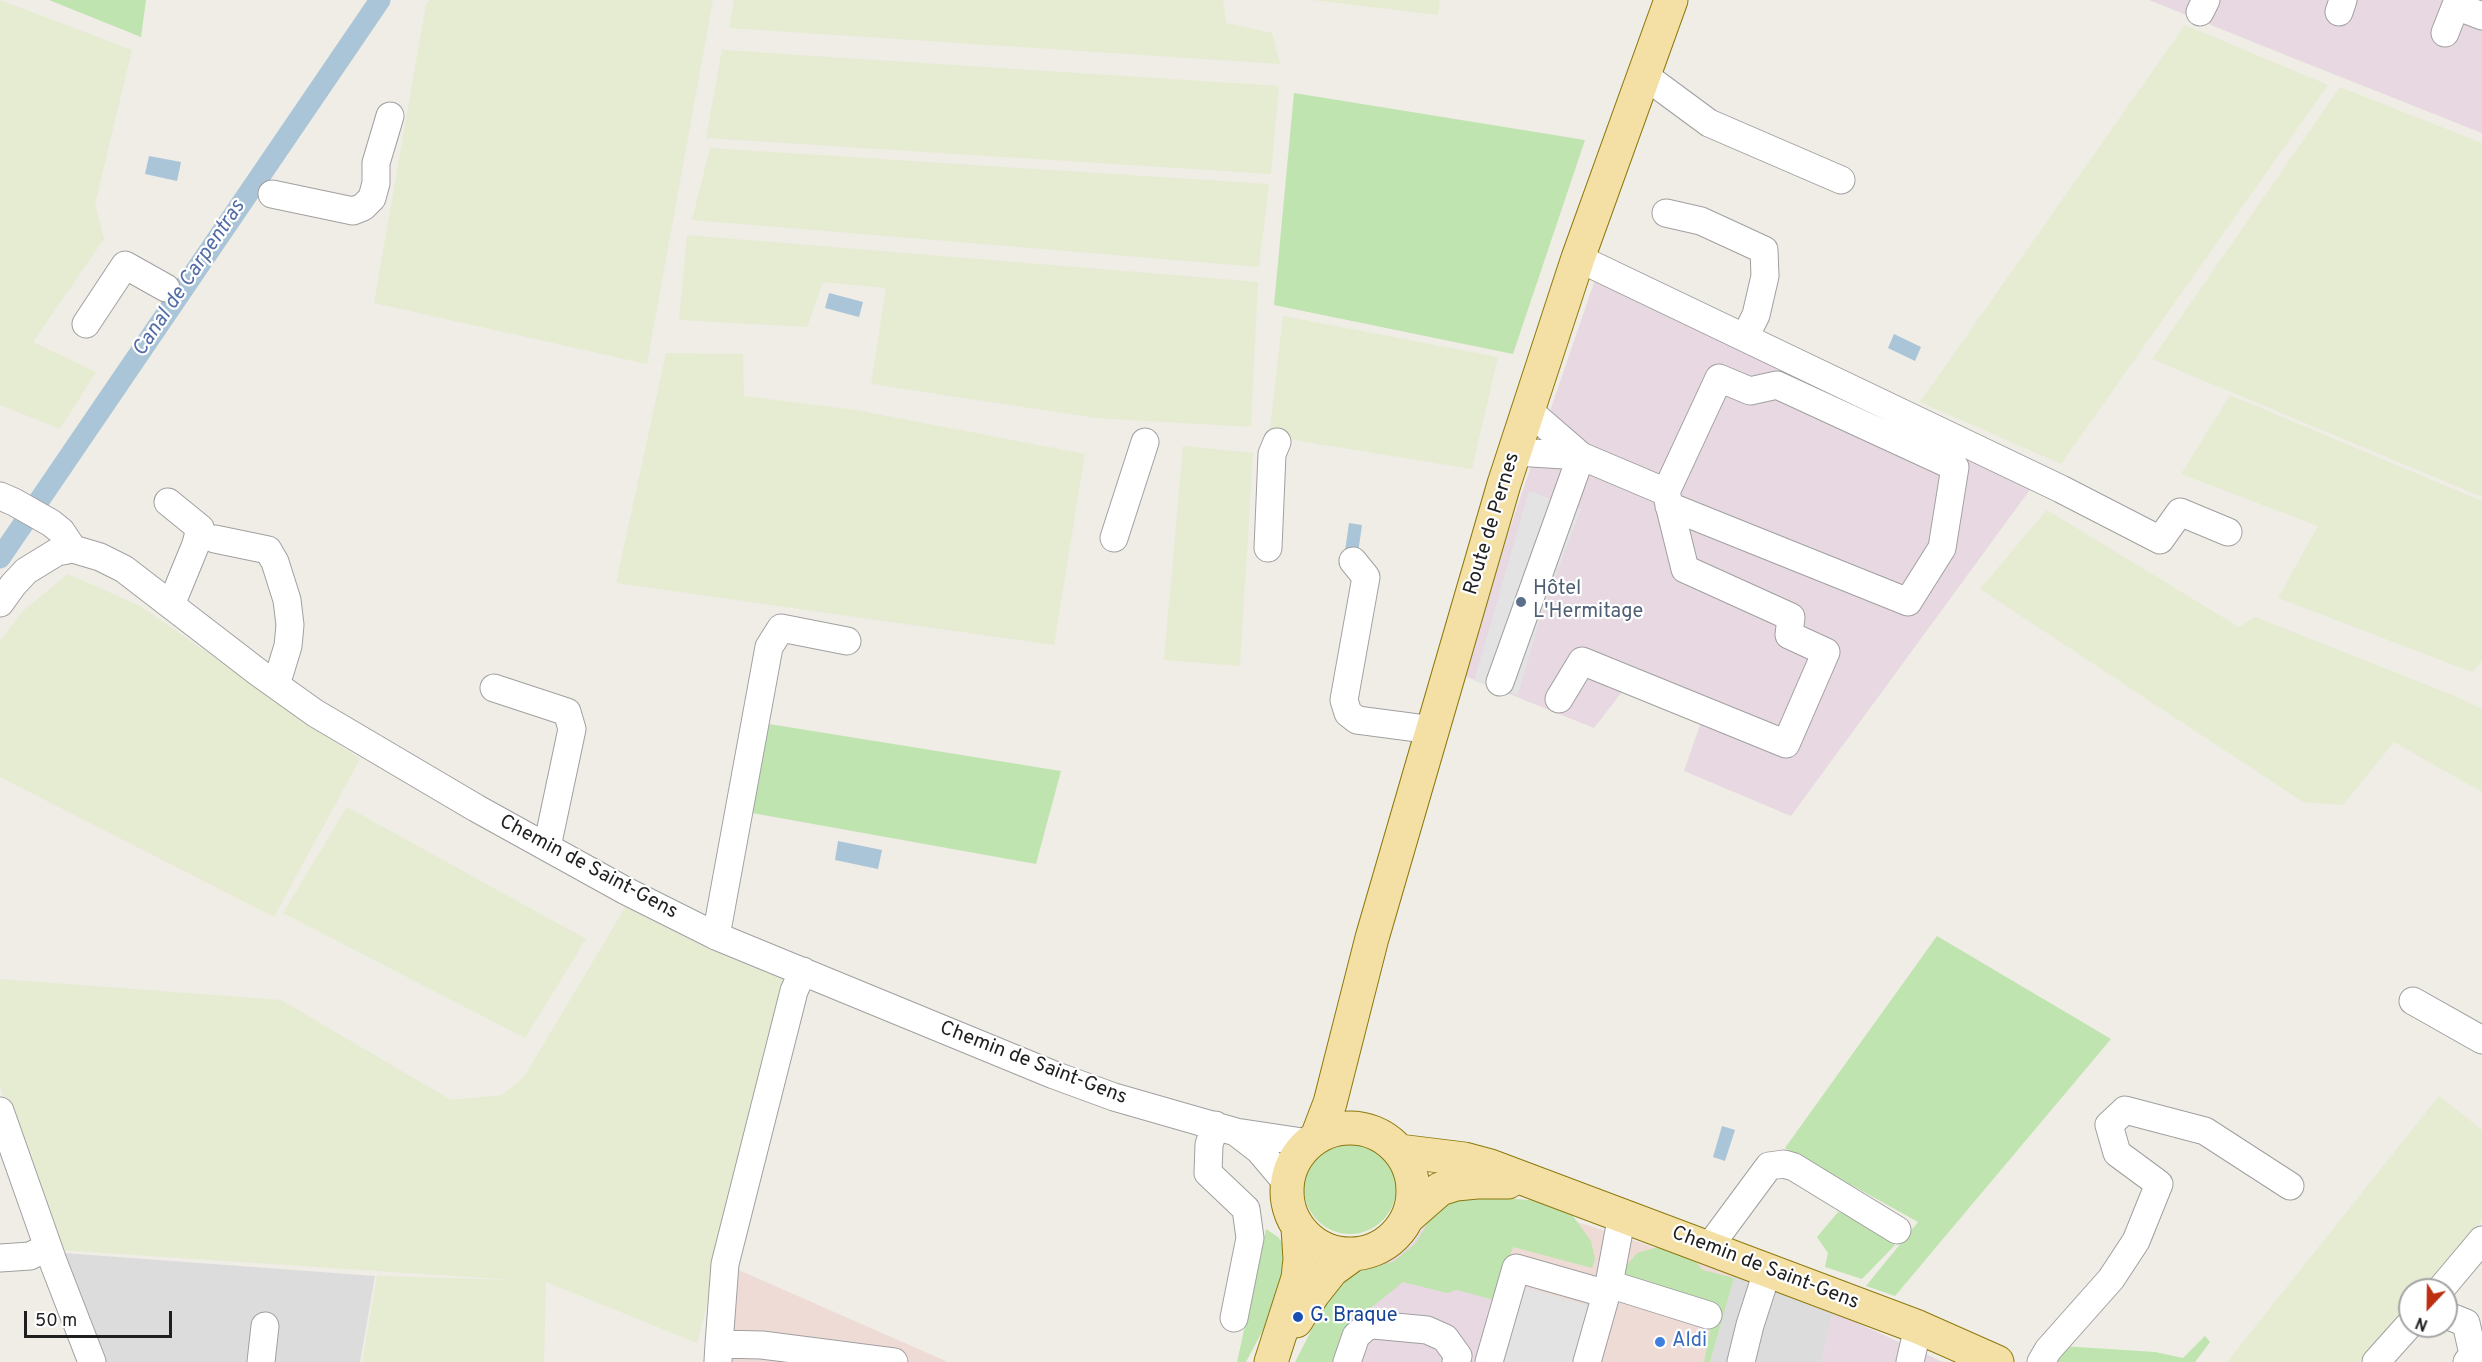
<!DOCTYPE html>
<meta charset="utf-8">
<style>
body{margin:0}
#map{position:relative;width:2482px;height:1362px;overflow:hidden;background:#efede6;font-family:Overpass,sans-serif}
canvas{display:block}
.north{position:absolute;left:2398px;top:1278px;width:60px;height:60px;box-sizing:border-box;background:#fff;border:2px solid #a5a5a5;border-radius:50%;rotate:202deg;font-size:16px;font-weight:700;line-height:24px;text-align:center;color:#1f1f1f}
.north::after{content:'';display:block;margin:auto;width:21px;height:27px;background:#bc3011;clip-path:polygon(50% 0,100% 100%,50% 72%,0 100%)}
.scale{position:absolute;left:24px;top:1311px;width:148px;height:27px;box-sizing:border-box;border:3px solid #1f1f1f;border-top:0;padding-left:8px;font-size:18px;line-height:21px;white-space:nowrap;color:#1f1f1f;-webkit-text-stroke:4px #fff;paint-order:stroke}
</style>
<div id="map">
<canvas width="2482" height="1362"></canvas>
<div class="north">N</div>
<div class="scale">50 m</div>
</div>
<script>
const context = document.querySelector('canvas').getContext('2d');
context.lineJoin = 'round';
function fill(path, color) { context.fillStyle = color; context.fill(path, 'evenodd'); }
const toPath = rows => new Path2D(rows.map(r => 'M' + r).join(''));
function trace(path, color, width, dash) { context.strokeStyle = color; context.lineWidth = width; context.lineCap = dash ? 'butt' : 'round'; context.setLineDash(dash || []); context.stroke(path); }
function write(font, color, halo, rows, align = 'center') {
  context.font = font + ' Overpass,sans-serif'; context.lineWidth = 4.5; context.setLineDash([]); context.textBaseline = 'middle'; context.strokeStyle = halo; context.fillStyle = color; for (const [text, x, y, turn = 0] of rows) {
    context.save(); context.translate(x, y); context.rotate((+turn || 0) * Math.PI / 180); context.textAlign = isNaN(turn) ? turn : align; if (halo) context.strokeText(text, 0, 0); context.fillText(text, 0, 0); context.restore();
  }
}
fill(toPath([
 [64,1253,375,1276,360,1362,100,1362],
 [1735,1274,1833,1312,1821,1362,1710,1362]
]), '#dcdcdc');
fill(toPath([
 [1520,1207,1587,1225,1735,1274,1710,1362,1482,1362],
 [734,1268,948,1362,704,1362]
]), '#eedbd6');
fill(toPath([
 [2149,0,2482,0,2482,133,2298,60],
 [1597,274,2037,480,1791,816,1684,771,1702,719,1625,688,1594,728,1460,674],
 [1511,1207,1480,1362,1312,1362,1327,1294,1374,1260,1411,1245,1430,1216],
 [1833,1312,1943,1362,1821,1362]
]), '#e7d8e1');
fill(toPath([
 [0,0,132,50,95,204,104,239,33,342,96,372,60,429,0,405],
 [430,0,713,0,647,364,374,303,426,4],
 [734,0,1223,0,1226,23,1272,33,1280,64,729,28],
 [1313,0,1440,0,1438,15],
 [2185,25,2328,85,2061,464,1920,402],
 [722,50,1279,86,1271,174,706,138],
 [2340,87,2482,143,2482,497,2152,359],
 [710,148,1269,184,1259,267,692,220],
 [687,235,1258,282,1251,427,1096,418,871,384,886,288,823,282,807,327,679,320],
 [1283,316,1498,357,1472,469,1269,436],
 [666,353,743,354,744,396,856,410,1085,454,1054,645,616,583],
 [2230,395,2482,501,2482,661,2472,672,2278,598,2318,526,2181,474],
 [1183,446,1253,453,1240,666,1164,660],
 [2047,510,2239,627,2255,617,2455,696,2482,709,2482,792,2394,742,2343,805,2303,802,1980,589],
 [68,574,140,606,360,759,274,917,0,777,0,641,23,611],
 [347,807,586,939,525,1038,283,913],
 [629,901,789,983,697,1343,546,1282,544,1362,362,1362,377,1276,515,1280,58,1250,0,1087,0,979,281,1000,451,1100,502,1095,524,1077],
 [2439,1096,2482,1130,2482,1220,2422,1290,2410,1290,2410,1304,2359,1362,2227,1362]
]), '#e5ecd2');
fill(toPath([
 [49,0,146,0,141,37],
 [1294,93,1585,140,1513,354,1274,305],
 [769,724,1061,771,1036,864,752,813],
 [1937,936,2111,1039,1895,1296,1866,1286,1918,1222,1785,1148],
 '1304 1188a46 46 0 1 1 92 0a46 46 0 1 1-92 0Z',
 [1450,1197,1491,1197,1542,1201,1570,1212,1591,1241,1595,1259,1592,1268,1513,1247,1494,1300,1457,1290,1447,1293,1403,1282,1367,1311,1337,1362,1295,1362,1337,1281,1350,1273,1393,1262,1415,1244,1438,1206],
 [1838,1212,1846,1214,1895,1245,1862,1279,1825,1267,1828,1253,1817,1237],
 [1266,1229,1278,1237,1286,1248,1281,1296,1246,1362,1237,1362],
 [1658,1247,1691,1257,1703,1270,1734,1278,1710,1362,1704,1362,1714,1309,1629,1281,1622,1271,1637,1253],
 [2205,1336,2210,1342,2195,1362,2053,1362,2062,1346,2155,1352,2183,1358]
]), '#c0e4b0');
fill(toPath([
 [1529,491,1581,509,1540,618,1518,695,1474,681],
 [1521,1286,1596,1308,1580,1362,1499,1362]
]), '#e3e3e3');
fill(toPath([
 [149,156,181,162,177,181,145,174],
 [829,293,863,302,859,317,825,308],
 [1894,334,1921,347,1915,361,1888,348],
 [1349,523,1362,525,1358,553,1345,551],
 [838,841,882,850,878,869,835,860],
 [1722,1126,1735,1130,1725,1161,1713,1157]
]), '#aac5d8');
trace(toPath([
 [0,558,380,0]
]), '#aac5d8', 21);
const minor = toPath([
 [2456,6,2482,16],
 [2200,12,2206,0],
 [2339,12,2343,0],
 [2445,33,2458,0],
 [1644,75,1709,123,1841,180],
 [272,194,353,211,363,207,372,198,376,183,376,163,390,116],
 [1666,213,1701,221,1764,250,1765,276,1756,315,1745,337],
 [1578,258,2061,489,2160,540,2180,512,2228,532],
 [86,324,125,265,166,288],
 [1529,411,1581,456,1666,492,1685,569,1791,617,1789,635,1826,652,1786,744,1582,661,1559,699],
 [1515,452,1581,456],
 [1666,492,1719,378,1750,391,1777,385,1955,467,1942,548,1908,602,1669,506],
 [0,496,14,502,51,523,61,531,73,549,100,557,124,569,259,673,315,713,476,808,626,891,716,936,1054,1075,1114,1097,1236,1132,1309,1143],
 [168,502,200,528,196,544,171,605],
 [1114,538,1145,442],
 [215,539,268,550,275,562,287,600,290,625,288,646,276,685],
 [1268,548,1272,454,1277,442],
 [1353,561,1366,577,1344,700,1348,713,1357,720,1433,730],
 [0,603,13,585,26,571,57,552,73,549],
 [1500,682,1581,456],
 [494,688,567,712,572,729,547,847],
 [716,936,769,647,781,628,847,641],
 [2413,1001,2482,1040],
 [0,1111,54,1264,92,1362],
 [1215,1125,1209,1145,1208,1173,1246,1209,1250,1238,1234,1318],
 [1237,1133,1259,1150,1287,1183],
 [1709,1247,1769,1166,1784,1164,1794,1167,1897,1230],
 [0,1258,30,1256,48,1247],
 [1609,1284,1708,1315],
 [2440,1290,2482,1240],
 [2446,1315,2466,1323,2473,1354,2467,1362],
 [719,1344,725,1264,794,991,803,971],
 [718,1361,719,1344,762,1345,894,1362],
 [261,1362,265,1326],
 [1347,1362,1356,1336,1366,1327,1374,1325,1427,1330,1445,1338,1458,1356,1456,1362],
 [1489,1362,1516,1268,1607,1294],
 [1587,1362,1609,1284,1622,1215],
 [1741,1362,1750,1325,1768,1269],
 [1910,1362,1918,1327],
 [2041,1362,2048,1350,2111,1279,2136,1241,2159,1184,2117,1153,2109,1125,2125,1110,2205,1131,2290,1186],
 [2376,1362,2410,1324]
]);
const major = toPath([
 '1287 1191a63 63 0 1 1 126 0a63 63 0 1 1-126 0Z',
 [1317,1137,1330,1103,1372,938,1504,484,1578,258,1671,0],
 [1399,1151,1464,1159,1490,1166,1918,1327,1997,1362],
 [1408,1217,1440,1189,1456,1184,1477,1182,1508,1182],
 [1296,1321,1313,1294,1332,1270,1354,1254],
 [1271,1362,1298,1278,1300,1259,1298,1228]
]);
trace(minor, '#a0a0a0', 29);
trace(major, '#8c790d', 35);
trace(minor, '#fff', 27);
trace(major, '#f4e0a5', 33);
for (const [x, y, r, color] of [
 [1521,602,6,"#5c6f8a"],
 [1298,1317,6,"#1a4fb4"],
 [1660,1342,6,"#3f7fe0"]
]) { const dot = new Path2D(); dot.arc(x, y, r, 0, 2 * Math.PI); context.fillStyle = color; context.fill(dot); trace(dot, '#fff', 2); }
write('20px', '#1f1f1f', '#fff', [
 ["Route de Pernes",1493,524,-73],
 ["Chemin de Saint-Gens",588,868,28],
 ["Chemin de Saint-Gens",1033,1064,21],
 ["Chemin de Saint-Gens",1765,1269,21]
]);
write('20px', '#4e5e75', '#fff', [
 ["Hôtel",1533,590],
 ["L'Hermitage",1533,613]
], 'left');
write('20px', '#164399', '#fff', [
 ["G. Braque",1310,1317]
], 'left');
write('20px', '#366cbe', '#fff', [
 ["Aldi",1672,1342]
], 'left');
write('italic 21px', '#536da6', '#fff', [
 ["Canal de Carpentras",190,279,-56]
]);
</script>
